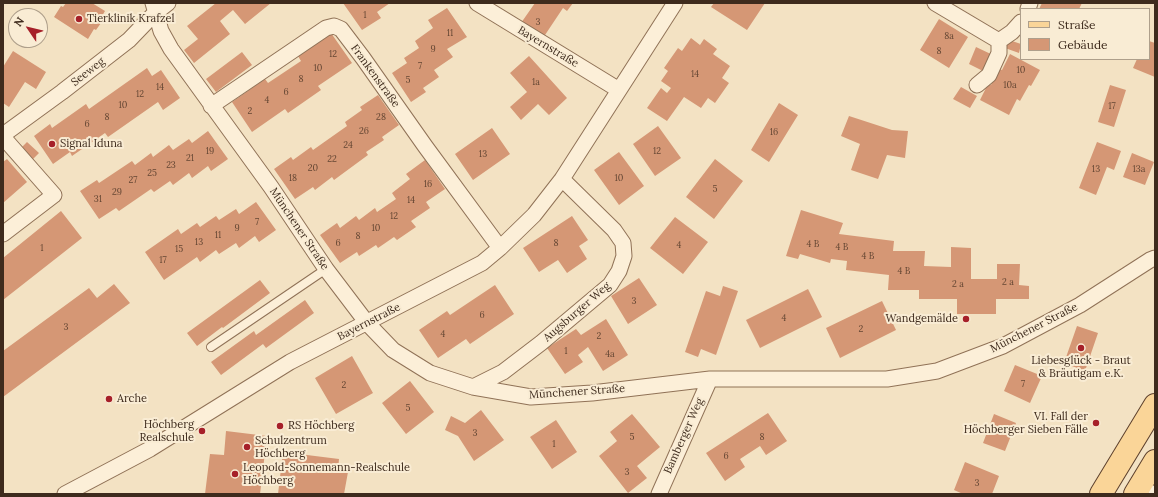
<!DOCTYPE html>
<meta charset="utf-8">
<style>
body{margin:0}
#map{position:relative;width:1158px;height:497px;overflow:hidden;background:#f3e2c3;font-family:Lora,serif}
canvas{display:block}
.frame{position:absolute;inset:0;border:4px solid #3e2b1d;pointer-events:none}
.legend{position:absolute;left:1020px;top:8px;width:130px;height:52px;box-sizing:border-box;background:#f9ecd4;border:1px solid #ae9f8b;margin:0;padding:5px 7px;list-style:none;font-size:12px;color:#3e2b1d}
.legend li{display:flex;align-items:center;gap:8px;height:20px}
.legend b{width:20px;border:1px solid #ae9f8b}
.north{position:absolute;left:8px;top:8px;width:40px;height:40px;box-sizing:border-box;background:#f9ecd4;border:1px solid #ae9f8b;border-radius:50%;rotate:305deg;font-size:11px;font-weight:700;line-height:16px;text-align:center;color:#3e2b1d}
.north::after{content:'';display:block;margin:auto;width:14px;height:18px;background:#a62029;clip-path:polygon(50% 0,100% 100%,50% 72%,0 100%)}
</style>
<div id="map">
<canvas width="1158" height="497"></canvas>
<div class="frame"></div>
<ul class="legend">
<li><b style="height:5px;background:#fad598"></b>Straße</li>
<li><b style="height:11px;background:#d59775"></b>Gebäude</li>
</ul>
<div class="north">N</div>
</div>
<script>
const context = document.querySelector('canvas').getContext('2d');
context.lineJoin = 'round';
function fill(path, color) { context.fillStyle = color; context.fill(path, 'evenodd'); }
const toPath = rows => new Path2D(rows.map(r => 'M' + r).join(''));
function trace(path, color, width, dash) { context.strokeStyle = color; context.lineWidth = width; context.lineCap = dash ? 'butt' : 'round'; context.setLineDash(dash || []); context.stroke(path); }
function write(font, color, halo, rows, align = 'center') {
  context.font = font + ' Lora,serif'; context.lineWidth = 4; context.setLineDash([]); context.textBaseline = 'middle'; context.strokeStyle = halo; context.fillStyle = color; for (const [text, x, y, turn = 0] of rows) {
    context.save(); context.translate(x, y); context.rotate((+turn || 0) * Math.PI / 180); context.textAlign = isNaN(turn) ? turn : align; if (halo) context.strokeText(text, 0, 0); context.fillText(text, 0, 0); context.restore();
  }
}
fill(toPath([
 [66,3,92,3,105,11,99,21,101,23,96,30,94,29,88,39,54,17,61,6,63,7],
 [216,3,271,3,245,24,233,10,220,21,230,34,194,63,184,50,198,39,187,26],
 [343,3,390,3,377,12,381,18,362,30],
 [535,3,573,3,567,11,563,8,543,38,521,23],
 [714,3,765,3,747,30,711,7],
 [1042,3,1082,3,1079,9,1039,9],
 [447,8,467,37,447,49,453,57,434,70,439,77,423,88,426,92,411,102,392,73,407,63,404,58,419,48,415,41,433,28,428,20],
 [939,19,968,37,949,68,920,50],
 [331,33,352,63,318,86,321,90,288,113,285,109,252,132,232,102,265,79,268,83,301,61,298,56],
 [691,38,700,45,704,39,717,49,713,54,730,66,722,78,729,83,715,103,708,98,701,108,684,97,667,121,647,108,661,88,667,93,671,88,661,81,668,71,664,68,678,48,682,51],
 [1009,40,1021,44,1019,53,1005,48],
 [1149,41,1155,43,1155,77,1133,68,1137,59,1149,59],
 [976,47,995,56,987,73,969,64],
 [13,51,46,72,36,89,25,82,9,107,3,103,3,67],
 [242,52,252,65,216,92,206,79],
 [1010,54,1040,70,1031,86,1029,85,1020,101,1017,99,1009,115,980,100,988,84,991,85,999,69,1002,70],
 [529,56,567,98,549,115,538,104,521,120,510,107,527,92,510,73],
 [147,68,152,76,161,70,180,98,163,110,158,102,108,137,105,133,72,156,70,152,53,164,34,136,50,124,52,128,86,104,89,109],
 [1110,85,1126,90,1114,127,1098,122],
 [961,87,977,96,970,108,953,99],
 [378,95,399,125,382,137,384,140,366,152,368,155,334,180,332,177,315,190,313,187,295,199,274,169,291,157,293,160,311,147,313,150,347,126,345,122,362,110,360,107],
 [779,103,798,115,769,162,751,150],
 [849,116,892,130,908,131,905,158,887,155,878,179,851,170,860,144,841,136],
 [658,126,681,158,655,176,633,144],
 [492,128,510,154,473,180,455,154],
 [208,131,228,159,211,171,208,166,192,178,189,173,173,185,170,181,154,192,151,189,119,211,116,208,99,219,80,191,97,180,99,183,132,161,135,165,151,153,153,157,169,145,173,150,189,139,192,143],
 [27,142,39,153,32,160,21,148],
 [1097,142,1121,151,1114,170,1107,167,1096,195,1079,188],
 [619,152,644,186,619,205,594,170],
 [1132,153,1154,162,1145,185,1123,177],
 [7,159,27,182,3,203,3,162],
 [715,159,743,181,714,219,686,197],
 [425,160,445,189,426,202,430,208,411,221,416,227,397,240,394,237,378,248,376,245,359,256,357,252,340,263,320,235,337,223,340,228,356,216,359,220,375,208,377,212,396,199,392,193,410,179,406,174],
 [256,202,276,230,259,242,255,236,239,248,236,243,219,254,216,250,200,262,197,257,164,280,145,252,178,229,181,234,197,223,200,227,216,216,219,220,236,209,239,214],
 [801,210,843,223,839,234,894,241,893,251,925,251,924,266,951,267,951,247,971,248,971,279,997,279,997,264,1020,264,1019,285,1029,286,1029,299,996,299,996,314,957,314,957,299,919,299,919,290,888,290,889,275,846,270,847,261,831,259,830,263,800,254,798,259,786,256],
 [61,211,82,238,3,300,3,258],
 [572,216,588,240,579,246,587,259,567,273,558,260,539,272,523,248],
 [675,217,708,242,683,274,650,248],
 [639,278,657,305,628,324,611,296],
 [260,280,270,293,223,328,222,327,197,346,187,333],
 [114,284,130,303,3,397,3,351,89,288,97,298],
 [495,285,514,314,470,344,466,339,438,358,419,330,447,311,450,315],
 [723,286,738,291,716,355,701,349,698,357,685,352,706,291,720,296],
 [808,289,822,317,760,348,746,320],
 [305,300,314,313,266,348,263,344,221,375,211,362,254,331,256,335],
 [882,301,896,330,840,358,826,328],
 [606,319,628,355,603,371,588,347,578,355,583,362,565,374,547,348,576,329,581,335],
 [1077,326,1098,333,1085,371,1064,363],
 [352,356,373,393,336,414,315,378],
 [1015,365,1042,376,1030,403,1004,391],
 [410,381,434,412,406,434,382,403],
 [481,410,504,440,474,461,458,436,445,430,451,416,465,423],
 [768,413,787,441,766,455,760,446,740,459,745,467,725,481,706,453],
 [632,414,660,447,637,466,647,478,628,493,599,456,617,441,610,432],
 [994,414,1016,423,1005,451,983,443],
 [556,420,577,452,552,469,530,437],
 [226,431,267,436,260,494,205,494,210,454,224,455],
 [283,452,339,459,338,471,348,472,344,494,278,494],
 [965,462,999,476,992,494,963,494,954,490]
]), '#d59775');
const service = toPath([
 [211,347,326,269],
 [1140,487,1155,490]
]);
const minor = toPath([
 [153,3,161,31,171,49,271,187,326,269,367,323,393,350,430,373,473,387,531,397,592,393,710,379,887,379,937,371,1003,346,1080,305,1150,260,1155,258],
 [477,3,619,90],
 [935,3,999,41,1012,32,1021,22],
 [1028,9,1030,3],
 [977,85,989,75,999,53,999,41],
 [211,106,326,28,334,26,341,29,363,58,425,146,500,248],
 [3,135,62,92,129,40,155,13,168,3],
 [3,137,54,195,3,234],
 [473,387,503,372,541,343,610,285,619,271,624,256,623,243,614,230,562,179],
 [65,494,150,449,290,362,482,263,500,248,534,215,562,179,675,3],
 [659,494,710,379]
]);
const primary = toPath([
 [1101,494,1155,405],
 [1135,494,1155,461]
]);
trace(service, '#907257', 10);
trace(minor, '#907257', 17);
trace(primary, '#5d402c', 24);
trace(service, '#fcefd8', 8);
trace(minor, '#fcefd8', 15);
trace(primary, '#fad598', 22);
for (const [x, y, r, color] of [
 [79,19,4,"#a62029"],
 [52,144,4,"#a62029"],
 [966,319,4,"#a62029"],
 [1081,348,4,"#a62029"],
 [109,399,4,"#a62029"],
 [1096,423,4,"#a62029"],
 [280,426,4,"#a62029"],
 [202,431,4,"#a62029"],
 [247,447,4,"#a62029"],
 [235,474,4,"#a62029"]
]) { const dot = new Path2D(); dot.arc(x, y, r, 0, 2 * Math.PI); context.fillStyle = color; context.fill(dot); trace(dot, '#f9ecd4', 1.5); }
write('9px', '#644633', null, [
 ["1",365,15],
 ["3",538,22],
 ["11",450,33],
 ["8a",949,36],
 ["9",433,49],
 ["8",939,51],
 ["12",333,54],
 ["7",420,66],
 ["10",318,68],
 ["10",1021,70],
 ["14",695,74],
 ["8",301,79],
 ["5",408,80],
 ["1a",536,82],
 ["10a",1010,85],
 ["14",160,87],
 ["6",286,92],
 ["12",140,94],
 ["4",267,100],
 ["10",123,105],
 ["17",1112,106],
 ["2",250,111],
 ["8",107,117],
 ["28",381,117],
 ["6",87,124],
 ["26",364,131],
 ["16",774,132],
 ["24",348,145],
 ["19",210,151],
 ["12",657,151],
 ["13",483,154],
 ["21",190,158],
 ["22",332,159],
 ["23",171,165],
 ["20",313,168],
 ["13",1096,169],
 ["13a",1139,169],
 ["25",152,173],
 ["18",293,178],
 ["10",619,178],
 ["27",133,180],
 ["16",428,184],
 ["5",715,189],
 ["29",117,192],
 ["31",98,199],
 ["14",411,200],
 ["12",394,216],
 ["7",257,222],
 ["9",237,228],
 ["10",376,228],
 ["11",218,235],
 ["8",358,236],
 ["13",199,242],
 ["6",338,243],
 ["8",556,243],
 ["4 B",813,244],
 ["4",679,245],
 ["4 B",842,247],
 ["1",42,248],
 ["15",179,249],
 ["4 B",868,256],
 ["17",163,260],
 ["4 B",904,271],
 ["2 a",1008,282],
 ["2 a",958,284],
 ["3",634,301],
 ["6",482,315],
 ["4",784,318],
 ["3",66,327],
 ["2",861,329],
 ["4",443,334],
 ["2",599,336],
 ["1",566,351],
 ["4a",610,354],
 ["7",1023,384],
 ["2",344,385],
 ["5",408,408],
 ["3",475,433],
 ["5",632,437],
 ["8",762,437],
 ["1",554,444],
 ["6",726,456],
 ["3",627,472],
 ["3",977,483]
]);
write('11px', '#3e2b1d', '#f9ecd4', [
 ["Tierklinik Krafzel",87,19],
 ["Signal Iduna",60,144],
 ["Wandgemälde",958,319,"right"],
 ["Liebesglück - Braut",1081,361,"center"],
 ["& Bräutigam e.K.",1081,374,"center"],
 ["Arche",117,399],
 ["VI. Fall der",1088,417,"right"],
 ["Höchberger Sieben Fälle",1088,430,"right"],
 ["Höchberg",194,425,"right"],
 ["Realschule",194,438,"right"],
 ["RS Höchberg",288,426],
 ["Schulzentrum",255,441],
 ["Höchberg",255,454],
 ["Leopold-Sonnemann-Realschule",243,468],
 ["Höchberg",243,481]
], 'left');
write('11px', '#3e2b1d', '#f9ecd4', [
 ["Bayernstraße",548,47,31],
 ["Seeweg",88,72,-38],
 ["Frankenstraße",375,76,54],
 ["Münchener Straße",299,229,56],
 ["Augsburger Weg",577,312,-41],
 ["Bayernstraße",369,322,-27],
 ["Münchener Straße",1034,328,-27],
 ["Münchener Straße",577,392,-4],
 ["Bamberger Weg",684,436,-66]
]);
</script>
